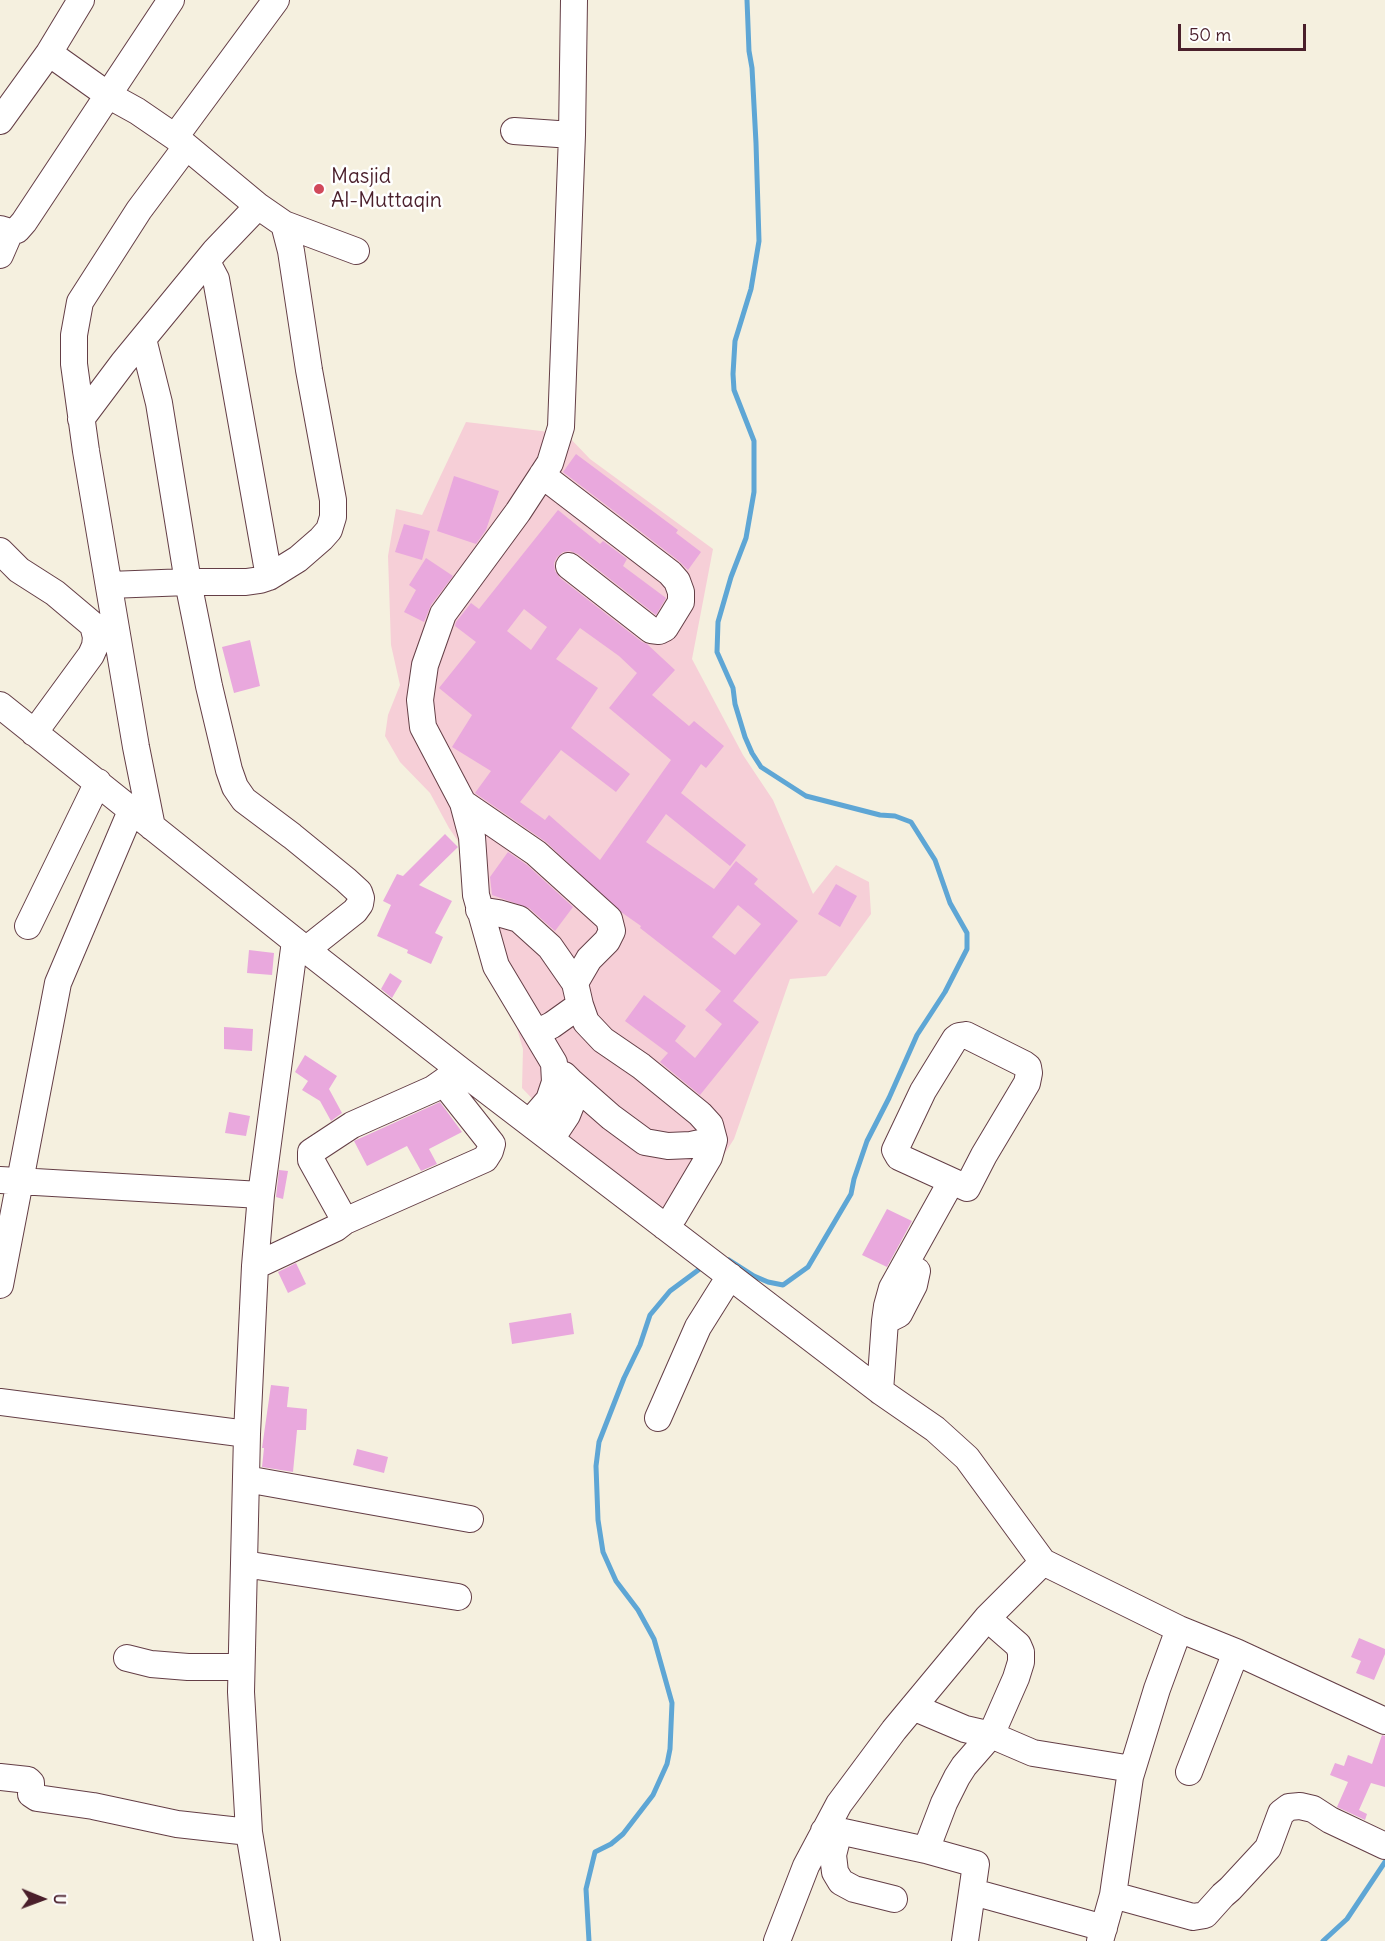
<!DOCTYPE html>
<style>
body{margin:0}
#map{position:relative;width:1385px;height:1941px;overflow:hidden;background:#f5f0df;font-family:Delius,sans-serif}
canvas{display:block}
.north{position:absolute;left:12px;top:1869px;width:60px;height:60px;-webkit-text-stroke:4px #fff;paint-order:stroke;rotate:91deg;font-size:16px;font-weight:700;line-height:24px;text-align:center;color:#4a1f2b}
.north::after{content:'';display:block;margin:auto;width:21px;height:27px;background:#4a1f2b;clip-path:polygon(50% 0,100% 100%,50% 72%,0 100%)}
.scale{position:absolute;left:1178px;top:24px;width:128px;height:27px;box-sizing:border-box;border:3px solid #4a1f2b;border-top:0;padding-left:8px;font-size:18px;line-height:21px;white-space:nowrap;color:#4a1f2b;-webkit-text-stroke:4px #fff;paint-order:stroke}
</style>
<div id="map">
<canvas width="1385" height="1941"></canvas>
<div class="north">U</div>
<div class="scale">50 m</div>
</div>
<script>
const context = document.querySelector('canvas').getContext('2d');
context.lineJoin = 'round';
function fill(path, color) { context.fillStyle = color; context.fill(path, 'evenodd'); }
const toPath = rows => new Path2D(rows.map(r => 'M' + r).join(''));
function trace(path, color, width, dash) { context.strokeStyle = color; context.lineWidth = width; context.lineCap = dash ? 'butt' : 'round'; context.setLineDash(dash || []); context.stroke(path); }
function write(font, color, halo, rows, align = 'center') {
  context.font = font + ' Delius,sans-serif'; context.lineWidth = 5; context.setLineDash([]); context.textBaseline = 'middle'; context.strokeStyle = halo; context.fillStyle = color; for (const [text, x, y, turn = 0] of rows) {
    context.save(); context.translate(x, y); context.rotate((+turn || 0) * Math.PI / 180); context.textAlign = isNaN(turn) ? turn : align; if (halo) context.strokeText(text, 0, 0); context.fillText(text, 0, 0); context.restore();
  }
}
fill(toPath([
 [466,422,566,434,590,459,713,549,692,659,743,755,773,800,813,894,836,865,869,882,871,914,826,976,790,979,734,1139,681,1222,566,1134,522,1088,523,1049,464,850,449,828,430,793,400,762,385,736,388,715,400,685,391,645,388,556,396,509,422,515]
]), '#f6cfd7');
trace(toPath([
 [729,1260,754,1276,768,1282,783,1285,808,1267,851,1194,854,1179,867,1141,889,1098,917,1035,945,992,967,949,967,933,950,903,935,860,911,822,895,816,880,815,806,796,761,767,752,753,745,737,735,704,733,688,717,652,718,622,731,577,746,538,754,492,754,441,734,390,733,374,735,341,751,289,759,241,756,143,752,68,749,51,747,0],
 [589,1941,586,1889,595,1852,611,1844,623,1834,653,1795,667,1764,670,1749,672,1703,654,1639,638,1610,616,1581,603,1552,598,1520,596,1466,599,1442,624,1378,640,1345,650,1315,670,1291,705,1265],
 [1323,1941,1347,1919,1385,1862]
]), '#5ea6d5', 5);
fill(toPath([
 [576,454,678,530,676,533,701,552,688,570,679,561,563,472],
 [454,476,499,491,486,530,476,544,437,531],
 [558,510,600,544,603,541,627,559,623,566,666,598,656,615,578,554,570,551,563,552,557,557,554,563,555,571,560,578,642,642,647,644,675,670,652,695,689,726,694,721,724,746,706,768,701,764,681,793,746,845,730,866,666,814,646,842,714,889,736,861,758,879,754,884,798,921,733,1001,759,1022,700,1095,660,1062,668,1053,625,1021,644,995,686,1026,675,1041,695,1058,722,1024,705,1010,721,991,640,928,641,926,621,912,546,842,475,793,491,771,452,747,472,715,439,688,476,642,455,626,456,622,471,603,479,609],
 [524,609,547,627,531,650,507,631],
 [580,628,619,656,637,673,609,708,671,760,600,860,549,815,545,820,520,802,561,750,616,792,630,774,571,728,598,688,556,659],
 [738,905,761,924,735,955,712,937],
 [404,524,430,531,422,560,395,552],
 [426,558,453,576,431,605,424,622,404,612,416,590,409,585],
 [250,640,260,686,234,693,222,647],
 [445,834,458,847,419,885,452,901,435,933,443,937,431,964,407,953,408,950,377,936,391,905,383,901,397,874,403,876],
 [508,852,527,865,573,907,555,931,529,908,492,895,490,877],
 [836,884,857,896,840,927,818,914],
 [249,950,274,953,272,975,247,973],
 [390,973,402,981,392,998,381,989],
 [224,1027,253,1029,252,1051,224,1049],
 [305,1055,337,1076,329,1089,342,1113,331,1121,320,1101,302,1090,308,1081,295,1072],
 [440,1102,462,1132,429,1149,437,1164,421,1171,407,1146,367,1166,354,1141],
 [229,1112,250,1116,246,1136,225,1133],
 [279,1170,288,1171,283,1199,276,1197],
 [887,1209,912,1221,887,1267,862,1255],
 [296,1263,306,1284,288,1293,278,1272],
 [571,1313,574,1334,512,1344,509,1323],
 [271,1385,289,1387,287,1407,307,1409,306,1430,297,1430,293,1472,262,1467,264,1448,262,1448],
 [357,1449,388,1457,384,1473,353,1465],
 [1359,1638,1385,1649,1385,1654,1374,1680,1356,1673,1361,1661,1351,1657],
 [1382,1735,1385,1736,1385,1787,1371,1783,1359,1810,1367,1814,1365,1820,1337,1807,1348,1782,1330,1775,1335,1763,1344,1766,1348,1755,1372,1764]
]), '#e9a8dd');
const minor = toPath([
 [49,53,108,95,137,111,175,137,258,206,284,224,291,251,309,370,333,500,333,517,329,530,321,539,298,559,269,577],
 [0,121,49,53,81,0],
 [514,131,572,135],
 [175,137,276,0],
 [284,224,356,251],
 [0,229,10,232,17,230,24,222,171,0],
 [0,255,10,232],
 [143,339,159,403,188,582,209,686,229,770,235,787,244,800,292,836,346,880,359,892,361,898,360,904,355,911,307,949],
 [81,419,123,363,215,251,258,206],
 [542,475,670,573,677,581,681,592,681,602,665,628,659,631,651,630,569,566],
 [0,551,19,570,55,593,93,625,96,637,95,646,91,655,34,733],
 [109,585,188,582,246,582,260,580,269,577,216,279,207,262],
 [0,705,295,941,460,1070,880,1391,935,1429,967,1458,1043,1562,1179,1629,1236,1652,1385,1721],
 [463,803,536,853,609,919,612,931,607,941,589,959,575,983],
 [152,827,136,747,86,451,74,364,74,335,80,302,139,210,186,147],
 [479,910,498,913,519,919,550,947,575,983,580,1005,586,1022,603,1040,641,1066,700,1114,710,1125,714,1140,709,1157,674,1216,665,1227],
 [28,926,98,782],
 [536,1033,552,1025,580,1005],
 [966,1035,1024,1064,1028,1067,1029,1073,1027,1083,984,1155,967,1188,899,1157,895,1150,923,1091,955,1039,959,1036,966,1035],
 [570,1081,611,1117,645,1142,668,1146,691,1145,714,1140],
 [530,1122,549,1100,555,1082,554,1063,496,966,476,895,472,837,463,803,423,727,420,700,425,665,443,614,518,512,550,463,561,427,572,135,574,0],
 [551,1139,567,1115,573,1100,570,1081,564,1075],
 [0,1180,261,1195,295,941],
 [345,1221,485,1159,490,1151,492,1144,443,1082],
 [255,1266,336,1228,345,1221,311,1160,311,1152,352,1125,433,1089,460,1070],
 [0,1285,58,983,131,811],
 [885,1321,899,1314,914,1285,917,1271,905,1265],
 [880,1391,885,1321,887,1306,892,1288,951,1182],
 [0,1402,247,1434,255,1266,261,1195],
 [658,1418,698,1327,730,1276],
 [247,1434,241,1692,249,1832,267,1941],
 [246,1479,470,1519],
 [244,1564,458,1597],
 [127,1658,151,1664,188,1667,241,1667],
 [913,1707,965,1729,991,1735,1033,1753,1132,1769],
 [1189,1772,1236,1652],
 [0,1777,28,1780,31,1783,31,1794,37,1798,93,1806,177,1824,249,1832],
 [824,1831,839,1831,926,1850,944,1803,957,1777,964,1766,991,1735,1016,1678,1021,1662,1021,1652,1018,1645,987,1618],
 [839,1831,833,1855,835,1872,841,1882,854,1889,894,1899],
 [926,1850,976,1864,965,1941],
 [973,1892,1104,1928],
 [1113,1895,1193,1917,1205,1915,1223,1895,1230,1889,1268,1848,1281,1813,1289,1807,1300,1806,1313,1809,1330,1820,1385,1846],
 [777,1941,806,1866,839,1804,894,1730,987,1618,1043,1562],
 [1100,1941,1113,1895,1130,1777,1157,1689,1179,1629]
]);
trace(minor, '#643e46', 28);
trace(minor, '#fff', 26);
for (const [x, y, r, color] of [
 [319,189,6,"#d1495b"]
]) { const dot = new Path2D(); dot.arc(x, y, r, 0, 2 * Math.PI); context.fillStyle = color; context.fill(dot); trace(dot, '#fff', 2); }
write('21px', '#4a1f2b', '#fff', [
 ["Masjid",331,177],
 ["Al-Muttaqin",331,201]
], 'left');
</script>
